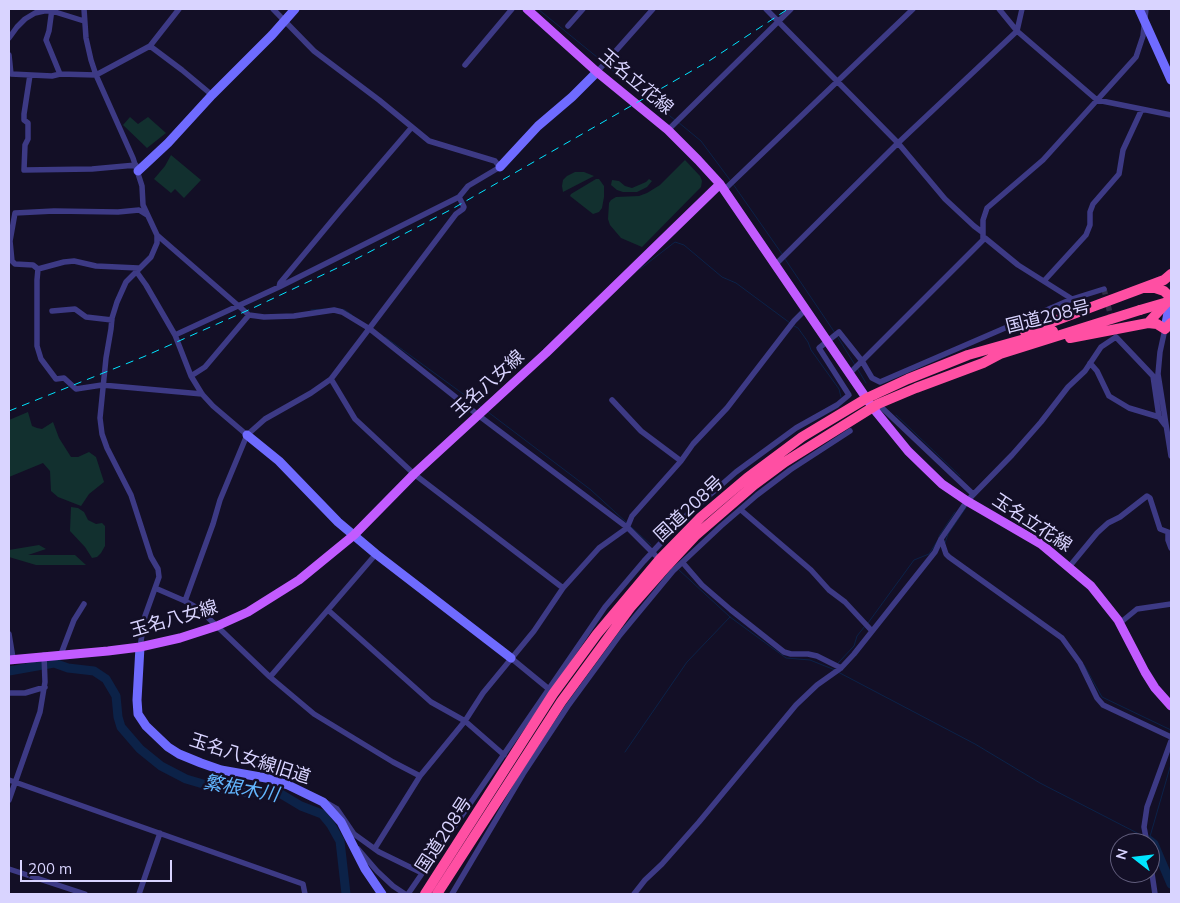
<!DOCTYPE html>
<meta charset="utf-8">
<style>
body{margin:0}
#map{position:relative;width:1180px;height:903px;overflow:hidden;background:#130f26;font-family:Mulish,sans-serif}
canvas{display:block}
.frame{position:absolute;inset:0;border:10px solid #d9d4ff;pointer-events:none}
.north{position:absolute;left:1110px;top:833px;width:50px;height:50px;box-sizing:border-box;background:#130f26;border:1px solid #625e7d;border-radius:50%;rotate:286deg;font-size:14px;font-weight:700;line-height:20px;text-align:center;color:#d9d4ff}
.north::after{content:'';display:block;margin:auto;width:18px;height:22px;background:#00e5ff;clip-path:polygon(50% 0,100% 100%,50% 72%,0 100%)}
.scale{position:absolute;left:20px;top:860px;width:152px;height:22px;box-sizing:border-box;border:2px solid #d9d4ff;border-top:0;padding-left:6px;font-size:15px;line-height:18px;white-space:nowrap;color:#d9d4ff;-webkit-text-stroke:4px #130f26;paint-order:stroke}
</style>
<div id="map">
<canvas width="1180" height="903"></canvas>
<div class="frame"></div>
<div class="north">N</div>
<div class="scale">200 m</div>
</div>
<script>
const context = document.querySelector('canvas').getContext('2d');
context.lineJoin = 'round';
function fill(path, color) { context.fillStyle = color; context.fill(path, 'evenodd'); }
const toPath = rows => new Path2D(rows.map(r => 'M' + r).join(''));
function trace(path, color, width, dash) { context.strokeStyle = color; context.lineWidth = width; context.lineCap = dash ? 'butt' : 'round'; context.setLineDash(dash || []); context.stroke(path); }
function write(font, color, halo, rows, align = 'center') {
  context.font = font + ' Mulish,"Noto Sans JP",sans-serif'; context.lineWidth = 5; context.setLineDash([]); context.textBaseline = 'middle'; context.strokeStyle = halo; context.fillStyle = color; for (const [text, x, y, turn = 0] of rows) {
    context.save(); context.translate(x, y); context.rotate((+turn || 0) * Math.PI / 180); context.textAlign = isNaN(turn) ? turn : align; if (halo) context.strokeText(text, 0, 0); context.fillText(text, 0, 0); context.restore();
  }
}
fill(toPath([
 [130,117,138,124,148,117,166,133,147,148,123,125],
 [171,155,201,180,184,198,175,189,171,193,154,179,165,166],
 [685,160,700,176,702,181,701,187,642,247,621,238,610,225,608,219,609,203,611,200,616,197,639,196,647,193,660,185],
 [575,172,584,172,594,176,563,192,562,186,563,180,567,176],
 [596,179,599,179,604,186,604,197,602,208,599,212,593,214,570,196,571,194],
 [649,179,652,181,647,187,637,192,623,192,617,190,611,185,612,180,619,181,625,186,632,188,646,182],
 [28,412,32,426,37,428,42,429,53,422,59,438,71,457,78,457,89,452,96,457,104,482,89,494,81,506,58,497,51,491,50,471,43,463,9,477,9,420],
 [71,507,78,508,84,512,88,520,96,524,102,523,105,526,105,546,101,553,97,557,92,558,85,547,70,531],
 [39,545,46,549,28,555,75,555,86,565,36,565,9,557,9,550]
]), '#12302f');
trace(toPath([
 [538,9,603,62],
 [606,65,675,120],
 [678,122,701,141,730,180],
 [733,184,782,254],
 [785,259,835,333],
 [640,269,675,242,684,245,722,277,736,283,790,323],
 [334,308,345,310,352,315],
 [311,310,325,309],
 [794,326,798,328,808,342,811,350,839,389,841,397],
 [837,336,855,365],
 [385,337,481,407],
 [857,368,866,383],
 [488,412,591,490,627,523],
 [896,415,960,476],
 [630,526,651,545],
 [939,536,955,512],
 [945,543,948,534,967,506],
 [679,570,730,617,786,658,810,660,835,670],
 [868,623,914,560,929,554,938,540],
 [838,663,854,646,857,636,865,626],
 [1084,665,1102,697,1171,730],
 [838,672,975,744,1040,783,1141,835],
 [625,752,687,662,730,617],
 [1149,840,1171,764]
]), '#0c2248', 1);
trace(toPath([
 [9,671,54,663,68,668,94,671,106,679,116,696,118,717,121,727,140,749,161,766,186,779,220,789,247,793,269,792,281,794,301,806,322,814,331,825,340,841,346,894],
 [1149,840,1154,844,1171,884]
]), '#0c2248', 9);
trace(toPath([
 [1104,289,1112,321]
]), '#312d47', 5.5, [5.5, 3]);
trace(toPath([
 [52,9,49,31,46,40,60,74],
 [84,9,86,38,91,60,96,75,133,158,142,186,143,205,157,235,249,315,264,317,294,316,334,310,342,312,370,329,478,415,628,528,655,555],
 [766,9,898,143,945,199,974,226,982,232],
 [999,9,1017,31,1097,100,1171,115],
 [568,26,583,9],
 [9,38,17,27,25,19,35,13,44,11,52,11,84,21],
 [150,46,182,70,212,95],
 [9,55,11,74,52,76,60,74,96,75,150,46,179,9],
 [465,65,512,9],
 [597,72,653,9],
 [30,75,24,114,24,120,28,123,28,139,25,145,24,170,92,169,136,165],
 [668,130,791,9],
 [724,190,913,9],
 [983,240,985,238,1018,265,1072,299],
 [775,265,898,143,1017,31,1022,9],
 [138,268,96,266,74,261,64,262,38,269,33,265,15,264,12,261,10,241,15,213,54,211,118,212,139,210,147,215],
 [38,269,37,280,37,346,41,359,56,379,64,378,76,389,102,385,202,394],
 [136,271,146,285,175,335,191,376,202,394,213,406,247,435],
 [1044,281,1086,235,1090,225,1090,212,1093,204,1119,174,1123,150,1142,109],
 [279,287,280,283,340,211,412,127],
 [52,311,75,309,86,317,112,320],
 [1165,329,1160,352,1158,374,1171,456],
 [175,335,279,287,459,197,468,186,500,167,495,161,429,141,379,100,314,51,273,9],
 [1090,363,1097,371,1109,396,1129,408,1159,417],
 [850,373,983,240,983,220,987,208,1043,160,1136,57,1143,36,1146,9],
 [191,376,205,367,249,315],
 [331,379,355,419,414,474,563,588],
 [878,404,973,494],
 [681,461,693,444,727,408,794,321,806,309],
 [741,510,811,570,829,590,845,602,872,631],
 [1168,532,1168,540,1171,548],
 [941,539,946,554,949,557,1062,638,1080,663,1097,698,1103,705,1171,737],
 [683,563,702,585,731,610,784,652,791,654,808,654,817,656,841,668],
 [1069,567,1097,533,1108,523,1120,517,1147,496,1150,498,1160,529,1168,532],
 [155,588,185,601,199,609,270,677,314,714,393,762,420,776],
 [185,601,213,524,220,500,247,435,265,419,311,393,331,379,456,214,463,209,464,207,459,197],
 [328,610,431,702,465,721,504,755],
 [1120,623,1137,609,1171,604],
 [9,634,13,658],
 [140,647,145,616,159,577,158,569,151,557,131,495,107,448,102,434,100,418,106,358,111,329,112,318,117,302,126,282,151,257,157,243,157,235],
 [61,654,74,620,84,604],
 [511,658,550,690],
 [270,677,376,554],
 [9,693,25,693,45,687],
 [9,780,303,884,305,894],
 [9,800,40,712,45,682,44,655],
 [325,802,337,809,354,834,379,852,422,873],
 [1147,843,1144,827,1147,807,1171,741],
 [375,848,420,776,465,721,483,693,534,631,563,588,599,548,627,528,632,516,681,461,641,431,612,400],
 [358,849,377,871,393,886,405,894],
 [1150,860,1155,894],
 [9,869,85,894],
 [139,894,160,833],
 [408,894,605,607,644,561,688,514,736,472,796,428,837,405,849,395,819,348,839,332,862,361,872,378,880,382,1072,299,1104,289],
 [452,894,523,774,568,706,620,635,673,571,721,526,757,495,790,470,850,431],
 [634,894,645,880,662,864,699,822,796,705,817,685,841,668,854,654,935,552,941,539,967,501,1012,455,1041,422,1068,387,1085,371,1101,347,1116,337,1153,376,1159,417,1165,425]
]), '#3d3a85', 5.5);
trace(toPath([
 [1139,9,1171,80],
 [500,167,538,126,572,97,597,72],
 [138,171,168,143,212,95,272,35,295,9],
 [1165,329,1171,296],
 [247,435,279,461,338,522,376,554,511,658],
 [140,647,137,700,138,714,146,726,168,747,179,754,201,763,221,770,266,778,288,785,323,802,341,822,365,869,382,894]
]), '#6f6bff', 9);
trace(toPath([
 [527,9,597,72,668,130,698,160,720,184,873,408,908,451,942,484,967,501,1041,544,1091,586,1118,620,1145,672,1155,688,1171,706],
 [9,660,108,651,140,647,180,638,217,626,248,612,299,580,354,535,414,474,546,353,720,184]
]), '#c25bff', 9);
trace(toPath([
 [1145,288,1155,288,1164,291,1171,298],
 [1148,323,1169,300],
 [1025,332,1164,280,1171,274],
 [1070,338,1148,323,1157,324,1165,329,1171,323],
 [425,894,553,694,597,634,660,559,701,517,747,478,802,437,867,398,908,379,968,355,1053,331],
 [437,894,561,702,630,608,667,566,695,536,754,485,785,462,878,404,916,388,983,363,1000,354,1140,310]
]), '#ff4fa3', 10);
trace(toPath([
 [9,411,143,357,253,308,354,260,452,209,709,61,788,9]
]), '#00e5ff', 1, [8, 6]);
trace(toPath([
 [1140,310,1171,301]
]), '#ff4fa3', 10);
write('18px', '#d9d4ff', '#130f26', [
 ["玉名立花線",636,82,40],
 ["国道208号",1048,317,-14],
 ["玉名八女線",488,384,-42],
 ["国道208号",689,509,-43],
 ["玉名立花線",1032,523,33],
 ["玉名八女線",174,619,-16],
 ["玉名八女線旧道",250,759,18],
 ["国道208号",444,835,-57]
]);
write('italic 19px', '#62b6ff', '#130f26', [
 ["繁根木川",241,789,10]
]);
</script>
